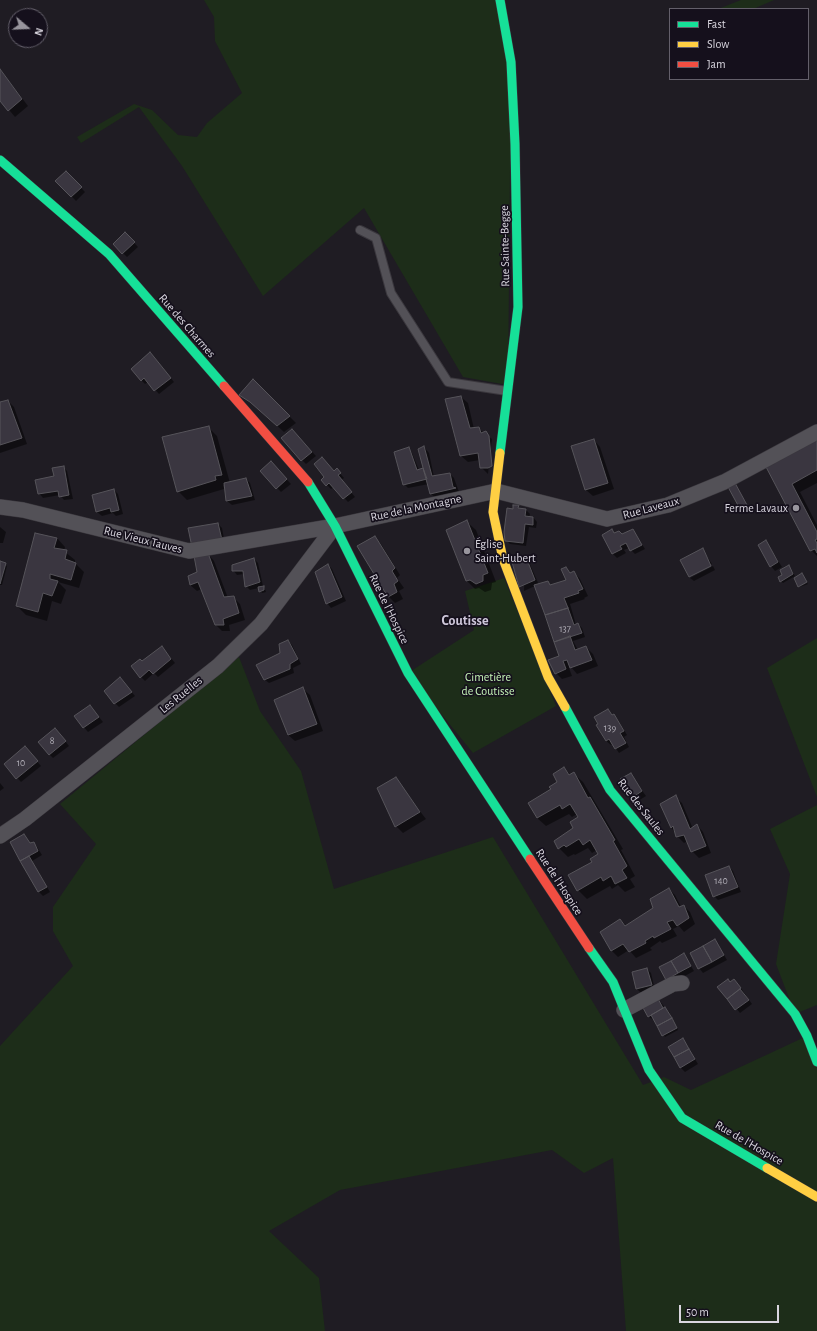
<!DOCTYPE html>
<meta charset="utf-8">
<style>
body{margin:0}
#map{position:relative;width:817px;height:1331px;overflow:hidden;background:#1f1c23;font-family:"Alegreya Sans",sans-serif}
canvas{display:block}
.legend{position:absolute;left:669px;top:8px;width:140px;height:72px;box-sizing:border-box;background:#15101c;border:1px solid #635f6a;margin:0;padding:5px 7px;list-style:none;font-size:12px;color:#d9d6df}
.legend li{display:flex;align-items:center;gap:8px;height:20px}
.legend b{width:20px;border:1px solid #635f6a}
.north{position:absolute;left:8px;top:8px;width:40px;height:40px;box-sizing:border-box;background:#15101c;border:1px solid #635f6a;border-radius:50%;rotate:109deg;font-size:11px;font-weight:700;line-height:16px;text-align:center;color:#d9d6df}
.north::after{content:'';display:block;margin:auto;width:14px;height:18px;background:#98959d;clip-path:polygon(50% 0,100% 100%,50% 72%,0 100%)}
.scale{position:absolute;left:679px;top:1305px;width:100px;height:18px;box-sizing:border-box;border:2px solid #d9d6df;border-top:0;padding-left:5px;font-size:12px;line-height:14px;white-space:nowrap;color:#d9d6df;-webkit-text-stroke:3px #15101c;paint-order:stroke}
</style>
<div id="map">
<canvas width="817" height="1331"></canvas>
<ul class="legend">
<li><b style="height:5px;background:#16e098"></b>Fast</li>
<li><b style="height:5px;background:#ffcf43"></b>Slow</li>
<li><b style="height:5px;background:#f24e42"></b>Jam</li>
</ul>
<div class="north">N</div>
<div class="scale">50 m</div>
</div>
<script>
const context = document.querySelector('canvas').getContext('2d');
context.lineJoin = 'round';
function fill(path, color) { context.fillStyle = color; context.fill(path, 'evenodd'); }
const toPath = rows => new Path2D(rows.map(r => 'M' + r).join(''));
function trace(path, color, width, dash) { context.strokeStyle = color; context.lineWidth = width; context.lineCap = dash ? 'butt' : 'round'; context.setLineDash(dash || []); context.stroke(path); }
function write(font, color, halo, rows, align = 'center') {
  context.font = font + ' "Alegreya Sans",sans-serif'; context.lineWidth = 3.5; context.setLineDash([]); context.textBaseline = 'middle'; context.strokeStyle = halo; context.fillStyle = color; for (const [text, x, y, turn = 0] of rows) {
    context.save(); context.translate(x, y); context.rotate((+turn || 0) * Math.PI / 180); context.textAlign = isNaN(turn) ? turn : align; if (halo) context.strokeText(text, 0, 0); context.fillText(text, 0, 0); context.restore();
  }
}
fill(toPath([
 [204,0,500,0,511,62,508,385,463,377,364,208,263,296,182,166,139,107,81,143,77,137,134,104,152,110,178,135,197,137,207,123,242,93,215,41,214,17],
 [741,0,774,0,753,9,718,9],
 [504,578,556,706,473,753,408,673,474,630,465,591],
 [817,638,817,797,767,668],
 [239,657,260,711,301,771,334,889,493,837,643,1085,664,1077,691,1090,807,1036,817,1062,817,1331,626,1331,613,1158,584,1173,552,1150,340,1190,269,1231,319,1278,325,1331,0,1331,0,1046,73,966,53,931,53,907,96,844,60,804],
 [817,805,817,1005,795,1014,776,964,790,874,770,829]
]), '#1d2d19');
fill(toPath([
 [0,69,28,106,15,117,0,99],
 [66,172,85,192,76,201,57,181],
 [125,233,138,247,127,257,114,244],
 [154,357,174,382,159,394,148,382,145,384,141,380],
 [253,380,296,423,284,432,257,408],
 [461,397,468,403,474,429,479,429,492,439,488,474,481,467,480,460,468,462,461,456],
 [8,401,14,407,27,444,0,453,0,403],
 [208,427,217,436,230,483,246,479,250,483,255,500,232,505,227,501,225,484,223,485,224,489,187,500,178,491],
 [296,435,316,456,306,464,302,460],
 [817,438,817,483,800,492,817,525,817,556,811,550,766,466],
 [594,440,600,447,614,489,593,496,586,490,572,447],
 [424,447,429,453,434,477,450,474,454,478,459,492,436,498,431,494,429,484,408,488,404,484,408,448,412,453,419,470,424,469],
 [271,463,291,484,281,492,261,471],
 [63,467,67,471,73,499,64,500,60,495,43,498,39,493],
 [337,470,344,478,341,480,355,497,348,502,334,487,331,489,322,480],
 [736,486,748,507,743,510,741,508],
 [114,490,118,494,123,514,116,516,113,513,102,516,97,512],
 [518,506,521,510,526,510,530,514,529,517,533,517,537,522,536,528,529,527,526,546,510,544,506,540,513,510],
 [467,522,476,530,496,582,492,583,491,590,485,592,479,588,475,589,467,581],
 [218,524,222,528,225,544,198,551],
 [0,527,6,532,3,543,0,543],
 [612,530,616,534,622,535,633,530,645,549,635,554,629,548,624,550,626,553,617,558,613,554],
 [375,537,381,544,400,575,397,578,404,588,399,591,403,599,395,603,389,597,358,546],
 [57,538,65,547,64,551,75,560,75,563,84,572,79,588,58,582,66,590,61,604,52,601,47,621,26,615,17,606],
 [766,541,782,567,775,571,771,566],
 [702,549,712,564,689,577,681,560],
 [208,554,214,561,228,598,233,597,240,604,245,620,229,625,230,631,222,631,216,625,202,589,197,591,190,585],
 [525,558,529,562,539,585,548,583,551,586,568,580,566,568,571,573,574,572,580,579,588,596,584,598,585,599,570,604,576,625,578,624,582,628,585,637,573,641,578,650,586,647,593,654,598,666,577,674,571,667,569,668,572,676,562,679,556,673,560,657,535,586,524,591],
 [254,559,258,563,263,586,265,589,266,592,262,593,259,588,250,590,246,586,244,574,237,575,233,570],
 [0,562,7,566,2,585,0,585],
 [328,565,332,569,346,601,331,608,327,603],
 [713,566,715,570,694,581,690,578],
 [790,568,795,576,783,583,781,581],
 [807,583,808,584,800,587],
 [288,641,292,645,301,664,293,668,294,673,269,683,264,679],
 [166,652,175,663,158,677,154,673,145,681,141,677,142,662],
 [124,683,135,696,119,707,115,703],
 [303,689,310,695,323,731,295,741,288,735,276,701],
 [90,706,103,722,88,732,75,717],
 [608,710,618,720,627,735,624,737,629,747,619,753,613,744,611,745,606,741,597,725],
 [59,733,69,746,53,758,49,754],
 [29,752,41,766,21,782,5,764],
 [564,769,571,775,574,774,583,782,623,849,621,850,635,876,630,879,635,887,625,892,618,885,612,889,610,886,587,899,578,890,599,854,597,850,592,853,588,848,575,855,574,854,568,857,559,848,574,828,579,818,577,814,572,817,569,814,546,826,537,818,559,782],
 [630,774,646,796,638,801,621,779],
 [395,779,426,819,403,833,396,826,378,788],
 [0,783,4,788,0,791],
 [675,797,682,803,693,829,697,825,703,832,711,853,699,858,692,851,688,841,684,843,677,836,671,827],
 [24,835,31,844,33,843,37,847,42,855,32,861,50,892,43,896,39,892,11,843],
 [729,867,733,871,741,892,718,900,714,896],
 [669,889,675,895,681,907,684,906,690,912,695,924,684,932,679,926,673,929,677,936,662,943,660,941,650,948,652,950,636,958,629,950,618,957,611,950,620,920,627,926,654,908],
 [715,940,727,960,703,973,699,968],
 [684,955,694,971,683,977,681,975,669,981],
 [647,969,651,973,655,990,641,993,637,989],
 [731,983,738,984,752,1004,740,1013,719,987],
 [657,998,669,1012,678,1030,665,1037,654,1020,649,1017,643,1006],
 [683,1040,698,1064,685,1072,680,1067]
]), '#0007');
const building = toPath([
 [0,69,22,99,8,111,0,101,0,69],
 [66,171,82,187,71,197,55,181,66,171],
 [125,232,135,242,122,254,113,244,125,232],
 [150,352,171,378,154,391,144,378,141,381,131,369,150,352],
 [253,379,290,416,277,426,250,402,239,395,253,379],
 [461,396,470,428,479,427,481,433,486,431,489,436,492,466,488,468,480,468,478,453,460,456,445,399,461,396],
 [8,400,22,438,0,445,0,402,8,400],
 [209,426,222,475,215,476,216,480,177,492,162,437,209,426],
 [292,429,312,452,301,461,281,438,292,429],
 [817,437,817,470,792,484,817,532,817,539,815,540,817,543,817,553,815,549,810,551,765,465,817,437],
 [594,439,608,483,585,490,571,446,594,439],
 [424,446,432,476,450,473,453,487,456,488,430,494,418,449,424,446],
 [409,447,417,470,423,468,427,479,403,485,394,452,409,447],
 [322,457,334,471,337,468,341,473,338,475,352,492,343,499,329,483,326,486,321,480,324,477,314,464,322,457],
 [271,461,287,479,276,489,260,471,271,461],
 [64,466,69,495,59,497,58,491,38,494,35,480,54,476,52,468,64,466],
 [246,478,252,496,226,501,224,483,246,478],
 [735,483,747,505,740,509,728,487,735,483],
 [114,489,119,510,111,512,110,508,96,512,92,495,114,489],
 [513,505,519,505,518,508,526,509,525,516,533,517,533,525,525,524,523,543,505,541,504,532,507,508,513,509,513,505],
 [467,520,488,573,483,575,483,581,476,584,470,580,466,581,446,530,467,520],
 [218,523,222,540,192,547,188,528,218,523],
 [612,529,614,533,619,531,622,534,633,529,642,545,630,551,626,543,620,546,622,549,612,554,602,535,612,529],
 [35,533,57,538,54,548,67,550,65,559,76,563,71,580,50,574,50,579,58,581,52,596,43,593,38,612,16,606,35,533],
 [375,536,395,568,392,571,398,581,394,584,397,592,388,597,357,546,375,536],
 [766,540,778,562,770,567,758,545,766,540],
 [703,548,711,566,689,577,680,560,703,548],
 [208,553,224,597,234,596,239,613,223,619,224,625,215,625,198,582,190,585,188,576,197,572,194,556,208,553],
 [526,557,535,580,519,587,512,562,526,557],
 [254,558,260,582,245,587,243,571,232,571,232,565,254,558],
 [0,561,6,563,0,584,0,561],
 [328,564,342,597,326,604,315,572,328,564],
 [789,565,793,574,780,582,778,577,782,575,780,570,789,565],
 [566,567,570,573,574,571,583,589,578,591,579,593,564,598,568,608,545,615,534,585,548,581,550,585,566,580,561,569,566,567],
 [802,573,807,582,798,587,794,578,802,573],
 [264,586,264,590,259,592,258,587,264,586],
 [568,608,574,625,578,623,582,633,554,642,545,615,568,608],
 [570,636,575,650,586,646,592,660,570,668,567,660,563,661,566,669,555,674,548,660,559,656,554,642,570,636],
 [288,640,298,659,290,664,290,669,264,680,256,665,280,653,279,644,288,640],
 [162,646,171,659,153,674,149,670,140,678,131,666,140,659,142,661,162,646],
 [120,677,132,692,114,704,104,691,120,677],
 [303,687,317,724,288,735,274,700,303,687],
 [90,705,99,717,83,728,74,716,90,705],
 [608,709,612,715,614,714,624,731,620,733,626,743,615,749,609,739,606,741,596,725,598,724,594,717,608,709],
 [55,728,66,741,49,755,38,742,55,728],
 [25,746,38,761,16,779,4,764,25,746],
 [564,767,569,775,574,772,588,798,590,797,615,840,613,841,627,866,622,870,627,878,615,884,611,876,603,881,601,877,577,891,568,875,592,862,590,859,598,854,590,840,583,845,579,839,566,847,564,845,558,849,554,841,573,828,570,822,578,817,570,804,562,809,560,805,537,818,528,803,551,789,549,787,557,782,553,774,564,767],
 [631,773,642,791,633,797,620,779,631,773],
 [396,777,420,812,395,827,377,788,396,777],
 [676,795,690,829,697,824,706,846,691,852,684,835,676,837,673,826,671,828,660,804,676,795],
 [24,834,30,843,34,842,38,851,20,861,10,842,24,834],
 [29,856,47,887,38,892,20,861,29,856],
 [729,866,738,887,713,897,705,875,729,866],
 [669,888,679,907,684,905,689,918,677,926,673,920,667,922,671,929,654,938,653,936,645,941,646,943,629,952,623,944,611,951,600,932,620,919,625,926,653,908,650,899,669,888],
 [715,939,724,955,712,962,703,946,715,939],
 [703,946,712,962,698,969,690,953,703,946],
 [684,953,691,966,678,973,671,961,684,953],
 [671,961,678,973,666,980,659,967,671,961],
 [647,968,652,985,636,989,632,972,647,968],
 [728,979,730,982,734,979,741,988,727,999,717,987,728,979],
 [740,989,749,1000,735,1010,727,999,740,989],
 [657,997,663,1008,648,1017,642,1006,657,997],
 [665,1007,672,1018,657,1026,651,1015,665,1007],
 [672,1018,677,1028,662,1036,657,1026,672,1018],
 [683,1038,689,1049,674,1057,668,1047,683,1038],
 [689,1049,695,1059,680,1068,674,1057,689,1049]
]);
fill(building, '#3a3640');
trace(building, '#56545a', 1);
const lane = toPath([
 [360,230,376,238,391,293,448,382,507,391]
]);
const street = toPath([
 [0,507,23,510,189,551,335,526,496,491,607,519,668,505,724,482,817,432],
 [0,836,25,819,218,666,261,624,335,526],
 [624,1010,673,984,682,983]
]);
const fast = toPath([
 [500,0,511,62,515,144,518,307,500,453],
 [0,160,109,254,224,386],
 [308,482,335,526,408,673,530,859],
 [565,707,610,790,795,1014,807,1036,817,1062],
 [589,948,613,982,649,1070,682,1118,767,1168]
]);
const slow = toPath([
 [500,453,493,512,503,559,548,677,565,707],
 [767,1168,817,1197]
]);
const jam = toPath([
 [224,386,308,482],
 [530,859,589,948]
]);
trace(lane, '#3b383e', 10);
trace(street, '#3b383e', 16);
trace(fast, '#3b383e', 10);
trace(slow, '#3b383e', 10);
trace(jam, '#3b383e', 10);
trace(lane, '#535157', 8);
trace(street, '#535157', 15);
trace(fast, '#16e098', 9);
trace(slow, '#ffcf43', 9);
trace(jam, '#f24e42', 9);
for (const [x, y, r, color] of [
 [796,508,4,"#98959d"],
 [467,551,4,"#98959d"]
]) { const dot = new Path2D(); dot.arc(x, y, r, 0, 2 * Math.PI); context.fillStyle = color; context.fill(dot); trace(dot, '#15101c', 1.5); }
write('10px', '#b1aeb7', null, [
 ["137",565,629],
 ["139",610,728],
 ["8",52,741],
 ["10",21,763],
 ["140",721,881]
]);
write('12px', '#d9d6df', '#15101c', [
 ["Rue Sainte-Begge",505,246,-91],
 ["Rue des Charmes",187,326,49],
 ["Rue de la Montagne",416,508,-12],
 ["Rue Laveaux",651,508,-15],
 ["Rue Vieux Tauves",143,540,14],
 ["Rue de l'Hospice",389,609,64],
 ["Les Ruelles",181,695,-39],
 ["Rue des Saules",641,807,52],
 ["Rue de l'Hospice",559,882,57],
 ["Rue de l'Hospice",749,1143,30]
]);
write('12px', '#d9d6df', '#15101c', [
 ["Ferme Lavaux",788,508],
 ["Église",475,544,"left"],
 ["Saint-Hubert",475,558,"left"]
], 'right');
write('12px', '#c5f4b7', '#15101c', [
 ["Cimetière",488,677],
 ["de Coutisse",488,691]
]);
write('bold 14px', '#cec7da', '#15101c', [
 ["Coutisse",465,621]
]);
</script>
